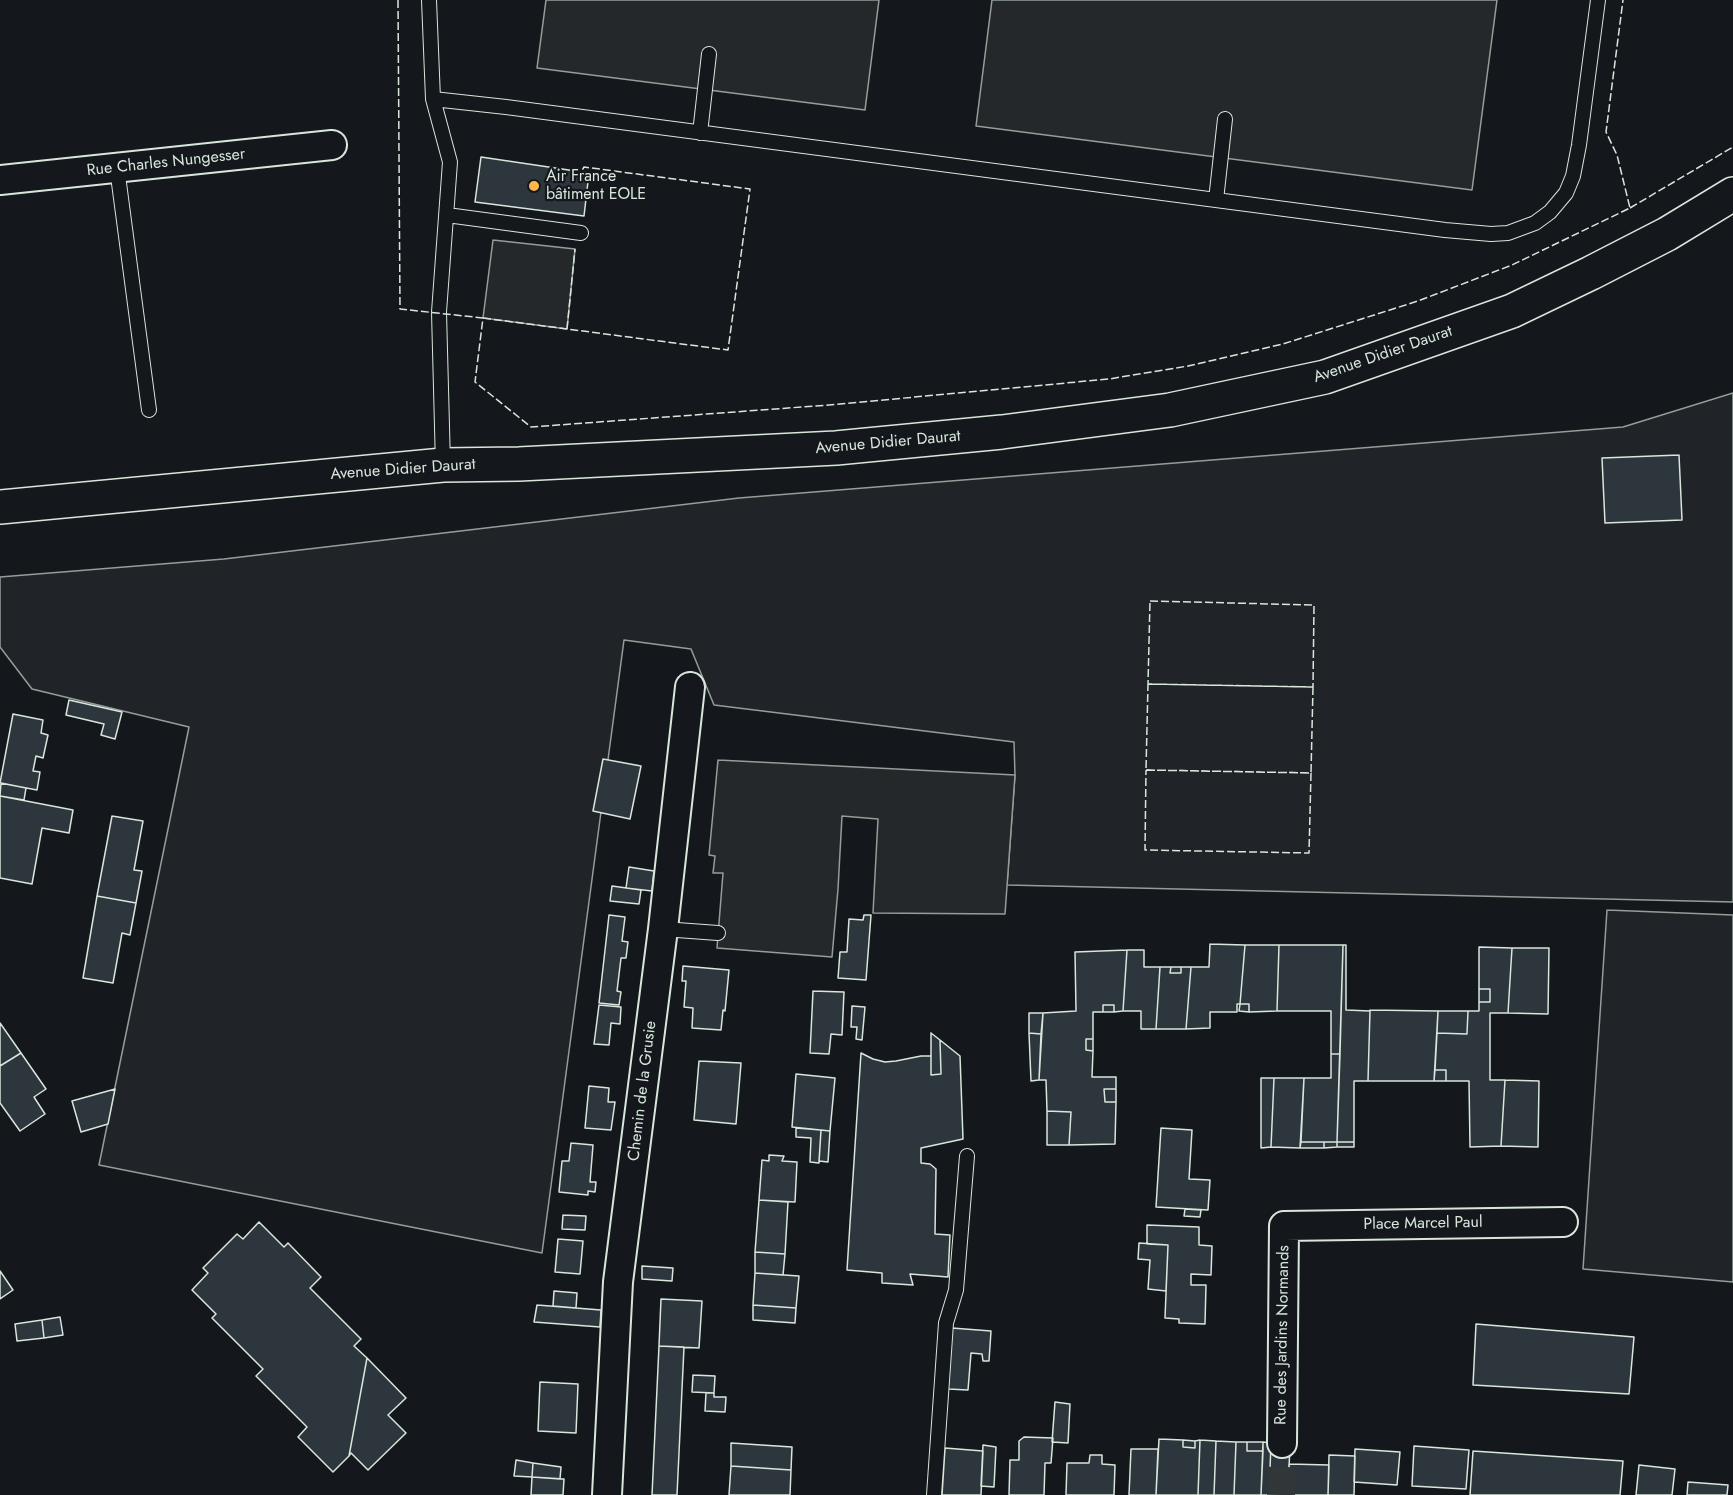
<!DOCTYPE html>
<meta charset="utf-8">
<style>
body{margin:0}
canvas{display:block;background:#14181c}
</style>
<canvas width="1733" height="1495"></canvas>
<script>
const context = document.querySelector('canvas').getContext('2d');
context.lineJoin = 'round';
function fill(path, color) { context.fillStyle = color; context.fill(path, 'evenodd'); }
const toPath = rows => new Path2D(rows.map(r => 'M' + r).join(''));
function trace(path, color, width, dash) { context.strokeStyle = color; context.lineWidth = width; context.lineCap = dash ? 'butt' : 'round'; context.setLineDash(dash || []); context.stroke(path); }
function write(font, color, halo, rows, align = 'center') {
  context.font = font + ' Jost,sans-serif'; context.lineWidth = 4.5; context.setLineDash([]); context.textBaseline = 'middle'; context.strokeStyle = halo; context.fillStyle = color; for (const [text, x, y, turn = 0] of rows) {
    context.save(); context.translate(x, y); context.rotate((+turn || 0) * Math.PI / 180); context.textAlign = isNaN(turn) ? turn : align; if (halo) context.strokeText(text, 0, 0); context.fillText(text, 0, 0); context.restore();
  }
}
const green = toPath([
 [1733,393,1733,902,1007,885,1015,775,1014,742,714,705,691,649,624,640,542,1253,99,1165,189,727,32,689,0,647,0,577,224,559,739,498,1623,427,1733,393],
 [1607,910,1733,915,1733,1282,1583,1269,1607,910]
]);
fill(green, '#202428');
trace(green, '#939e99', 1.5);
const parking = toPath([
 [546,0,879,0,865,110,537,68,546,0],
 [992,0,1497,0,1472,190,976,126,992,0],
 [493,240,575,249,567,329,483,318,493,240],
 [718,760,1015,775,1005,914,873,913,878,819,842,816,838,889,832,957,717,948,723,873,713,873,715,856,709,855,718,760]
]);
fill(parking, '#24282b');
trace(parking, '#939e99', 1.5);
const building = toPath([
 [481,157,589,173,584,216,475,202,481,157],
 [1679,455,1682,520,1605,523,1602,458,1679,455],
 [69,700,122,712,115,739,101,735,104,724,66,715,69,700],
 [13,714,43,720,41,733,48,735,43,758,36,756,33,771,40,772,37,790,0,783,13,714],
 [603,759,641,766,630,819,593,811,603,759],
 [1,783,26,788,24,800,0,796,1,783],
 [0,796,73,810,69,833,42,828,32,884,0,878,0,796],
 [112,816,143,821,134,870,142,871,136,903,97,896,112,816],
 [629,867,654,871,652,891,626,888,629,867],
 [612,886,641,890,639,904,610,901,612,886],
 [97,896,136,903,130,935,122,933,113,983,83,978,97,896],
 [609,915,625,917,622,941,628,942,626,958,621,958,617,991,621,992,619,1005,599,1003,609,915],
 [864,915,871,915,866,980,838,978,840,952,847,952,849,919,863,920,864,915],
 [1210,944,1245,945,1240,1004,1237,1004,1237,1012,1210,1012,1210,1028,1186,1029,1191,967,1209,967,1210,944],
 [1245,945,1279,945,1277,1011,1249,1012,1249,1004,1240,1004,1245,945],
 [1279,945,1343,945,1340,1054,1331,1054,1331,1011,1277,1011,1279,945],
 [1343,945,1346,945,1346,1010,1370,1011,1368,1081,1354,1081,1354,1142,1337,1142,1343,945],
 [1479,947,1512,948,1508,1013,1490,1013,1490,1080,1505,1080,1501,1146,1470,1147,1469,1081,1446,1081,1446,1070,1435,1070,1437,1033,1467,1034,1468,1011,1479,1011,1479,1002,1490,1002,1490,989,1479,989,1479,947],
 [1512,948,1549,948,1548,1014,1508,1013,1512,948],
 [1127,950,1123,1011,1114,1012,1114,1005,1103,1005,1103,1012,1093,1012,1093,1039,1086,1039,1086,1050,1093,1051,1092,1077,1116,1077,1116,1089,1104,1089,1105,1102,1116,1102,1115,1144,1069,1145,1071,1112,1047,1111,1046,1080,1039,1080,1043,1013,1076,1011,1075,952,1127,950],
 [1127,950,1144,950,1144,967,1160,967,1156,1029,1141,1029,1141,1011,1123,1011,1127,950],
 [683,966,729,970,725,1011,723,1010,721,1030,692,1028,693,1008,684,1007,686,981,682,981,683,966],
 [1160,967,1171,967,1170,973,1181,973,1181,967,1191,967,1186,1029,1156,1029,1160,967],
 [1171,967,1181,967,1181,973,1170,973,1171,967],
 [1479,989,1490,989,1490,1002,1479,1002,1479,989],
 [813,991,844,992,842,1035,831,1034,829,1054,810,1053,813,991],
 [1240,1004,1249,1004,1249,1012,1239,1011,1240,1004],
 [599,1005,621,1007,620,1024,611,1023,609,1045,594,1044,599,1005],
 [1103,1005,1114,1005,1114,1012,1103,1012,1103,1005],
 [852,1006,865,1007,862,1040,856,1039,857,1027,851,1027,852,1006],
 [1370,1010,1438,1011,1434,1081,1368,1081,1370,1010],
 [1438,1011,1468,1011,1467,1034,1437,1033,1438,1011],
 [1029,1013,1043,1013,1041,1034,1029,1033,1029,1013],
 [0,1023,21,1053,0,1066,0,1023],
 [931,1033,940,1040,941,1074,931,1075,931,1033],
 [1029,1033,1041,1034,1039,1080,1031,1081,1029,1033],
 [1086,1039,1093,1039,1093,1051,1086,1050,1086,1039],
 [940,1040,960,1056,963,1139,921,1148,921,1163,930,1164,936,1169,935,1234,950,1235,948,1277,910,1274,913,1285,882,1283,882,1273,847,1270,861,1053,873,1059,885,1062,896,1061,921,1056,931,1056,931,1075,941,1074,940,1040],
 [21,1053,46,1089,34,1097,45,1114,20,1131,0,1103,0,1066,21,1053],
 [1331,1054,1340,1054,1337,1142,1301,1142,1304,1078,1331,1078,1331,1054],
 [699,1061,741,1063,736,1124,694,1120,699,1061],
 [1435,1070,1446,1070,1446,1081,1434,1081,1435,1070],
 [796,1074,835,1078,830,1131,792,1127,796,1074],
 [1261,1078,1274,1078,1271,1147,1261,1148,1261,1078],
 [1274,1078,1304,1078,1300,1148,1271,1147,1274,1078],
 [1505,1080,1539,1081,1538,1147,1501,1146,1505,1080],
 [589,1086,609,1088,608,1102,615,1102,611,1130,585,1128,589,1086],
 [115,1089,108,1124,81,1132,72,1101,115,1089],
 [1104,1089,1116,1089,1116,1102,1105,1102,1104,1089],
 [1047,1111,1071,1112,1069,1145,1047,1145,1047,1111],
 [796,1128,821,1130,819,1163,810,1162,811,1138,796,1137,796,1128],
 [1161,1128,1192,1130,1189,1179,1210,1180,1208,1210,1156,1207,1161,1128],
 [821,1130,830,1131,828,1162,819,1161,821,1130],
 [1301,1142,1324,1142,1324,1148,1300,1148,1301,1142],
 [1324,1142,1337,1142,1337,1147,1324,1148,1324,1142],
 [1337,1142,1354,1142,1354,1147,1337,1147,1337,1142],
 [571,1143,593,1145,590,1182,596,1182,595,1192,588,1191,588,1195,559,1192,562,1161,569,1161,571,1143],
 [769,1155,784,1156,782,1161,797,1162,795,1202,759,1200,762,1160,769,1161,769,1155],
 [759,1200,788,1202,785,1254,755,1252,759,1200],
 [1185,1209,1201,1210,1200,1217,1184,1216,1185,1209],
 [563,1215,586,1216,585,1230,562,1229,563,1215],
 [259,1222,284,1247,288,1243,321,1277,310,1288,361,1339,354,1346,367,1358,349,1456,333,1472,298,1437,307,1427,256,1376,263,1369,212,1318,216,1314,192,1290,208,1273,203,1268,237,1234,243,1239,259,1222],
 [1147,1225,1199,1227,1199,1245,1212,1246,1211,1275,1191,1274,1191,1285,1206,1285,1205,1324,1179,1323,1179,1319,1165,1318,1168,1245,1147,1244,1147,1225],
 [558,1239,583,1241,580,1274,555,1272,558,1239],
 [1139,1243,1168,1245,1166,1291,1148,1289,1150,1260,1138,1259,1139,1243],
 [755,1252,785,1254,783,1275,755,1273,755,1252],
 [642,1266,673,1268,672,1281,642,1279,642,1266],
 [0,1271,13,1290,0,1299,0,1271],
 [755,1273,799,1276,796,1308,753,1305,755,1273],
 [554,1291,577,1293,576,1308,553,1306,554,1291],
 [661,1299,702,1301,699,1348,659,1346,661,1299],
 [537,1305,601,1310,600,1327,534,1322,537,1305],
 [753,1305,796,1308,795,1323,753,1320,753,1305],
 [60,1317,63,1335,44,1338,42,1320,60,1317],
 [42,1320,44,1338,17,1341,15,1324,42,1320],
 [1476,1324,1634,1337,1629,1394,1473,1385,1476,1324],
 [952,1328,991,1331,989,1361,983,1361,982,1354,971,1353,968,1390,948,1389,952,1328],
 [659,1346,684,1347,677,1495,652,1495,659,1346],
 [367,1358,406,1398,388,1415,406,1433,368,1470,351,1453,349,1456,367,1358],
 [693,1375,715,1376,714,1393,692,1392,693,1375],
 [540,1382,578,1384,576,1433,538,1431,540,1382],
 [706,1393,714,1393,714,1397,726,1397,725,1412,705,1411,706,1393],
 [1055,1402,1070,1404,1068,1443,1052,1442,1055,1402],
 [1024,1437,1053,1438,1051,1463,1045,1463,1044,1495,1009,1495,1010,1460,1019,1460,1019,1441,1024,1437],
 [1159,1439,1183,1440,1183,1447,1195,1448,1195,1441,1200,1440,1198,1495,1156,1495,1159,1439],
 [1183,1440,1195,1441,1195,1448,1183,1447,1183,1440],
 [1200,1440,1216,1441,1214,1495,1198,1495,1200,1440],
 [1216,1441,1236,1442,1234,1495,1214,1495,1216,1441],
 [1236,1442,1247,1442,1247,1451,1263,1451,1261,1495,1234,1495,1236,1442],
 [1247,1442,1263,1442,1263,1451,1247,1451,1247,1442],
 [1263,1442,1271,1443,1269,1495,1261,1495,1263,1442],
 [731,1443,792,1447,791,1470,731,1466,731,1443],
 [1271,1443,1290,1443,1288,1495,1269,1495,1271,1443],
 [983,1445,996,1447,994,1487,981,1486,983,1445],
 [1414,1446,1469,1450,1466,1489,1412,1486,1414,1446],
 [945,1448,983,1451,981,1495,942,1495,945,1448],
 [1131,1449,1158,1449,1156,1495,1129,1495,1131,1449],
 [1355,1449,1400,1452,1397,1485,1354,1482,1355,1449],
 [1473,1451,1623,1461,1620,1495,1470,1495,1473,1451],
 [1090,1455,1102,1455,1102,1464,1115,1465,1114,1495,1066,1495,1067,1463,1089,1463,1090,1455],
 [1329,1455,1355,1456,1354,1495,1328,1495,1329,1455],
 [516,1460,533,1463,532,1477,514,1476,516,1460],
 [533,1463,561,1467,560,1479,532,1477,533,1463],
 [1289,1464,1329,1465,1328,1495,1288,1495,1289,1464],
 [1639,1465,1675,1469,1672,1495,1636,1495,1639,1465],
 [731,1466,791,1470,790,1495,729,1495,731,1466],
 [532,1477,564,1479,563,1495,531,1495,532,1477],
 [1688,1482,1728,1485,1727,1495,1687,1495,1688,1482]
]);
fill(building, '#2c363c');
trace(building, '#d8e6dc', 1.5);
trace(toPath([
 [1281,1495,1282,1443]
]), '#313739', 28, [28, 14]);
const service = toPath([
 [429,0,433,99,450,162,439,312,443,465],
 [433,99,506,107,1445,230,1491,234,1508,233,1535,223,1550,212,1566,193,1573,176,1579,145,1598,0],
 [700,133,709,54],
 [117,168,149,410],
 [1216,200,1225,119],
 [447,215,581,233],
 [663,929,718,933],
 [934,1495,946,1323,956,1290,967,1156]
]);
const minor = toPath([
 [0,180,332,145],
 [1282,1443,1284,1226,1563,1222],
 [607,1495,618,1282,663,929,690,687]
]);
const secondary = toPath([
 [0,507,443,465,519,464,836,448,1002,432,1170,410,1325,377,1512,311,1591,273,1667,234,1733,194]
]);
trace(service, '#d8e6dc', 16);
trace(minor, '#d8e6dc', 32);
trace(secondary, '#d8e6dc', 36);
trace(service, '#14181c', 14);
trace(minor, '#14181c', 28);
trace(secondary, '#14181c', 33);
trace(toPath([
 [398,0,400,309,483,318,475,382,531,427,829,405,1109,379,1188,366,1283,344,1418,301,1512,265,1630,208,1617,155,1606,132,1623,0],
 [1630,208,1733,147],
 [483,318,728,350,750,189,584,167,581,172],
 [567,329,575,249],
 [1150,601,1314,605,1313,687,1148,684,1150,601],
 [1148,684,1313,687,1311,773,1146,770,1148,684],
 [1146,770,1311,773,1309,853,1145,850,1146,770]
]), '#d8e6dc', 1.5, [8, 3]);
for (const [x, y, r, color] of [
 [534,186,6,"#ffb74d"]
]) { const dot = new Path2D(); dot.arc(x, y, r, 0, 2 * Math.PI); context.fillStyle = color; context.fill(dot); trace(dot, '#14181c', 2); }
write('16px', '#d8e6dc', '#14181c', [
 ["Rue Charles Nungesser",166,163,-6],
 ["Avenue Didier Daurat",1383,355,-19],
 ["Avenue Didier Daurat",888,443,-5],
 ["Avenue Didier Daurat",403,470,-4],
 ["Chemin de la Grusie",643,1091,-83],
 ["Place Marcel Paul",1423,1224,-1],
 ["Rue des Jardins Normands",1283,1335,-89]
]);
write('16px', '#d8e6dc', '#14181c', [
 ["Air France",546,177],
 ["bâtiment EOLE",546,195]
], 'left');
</script>
